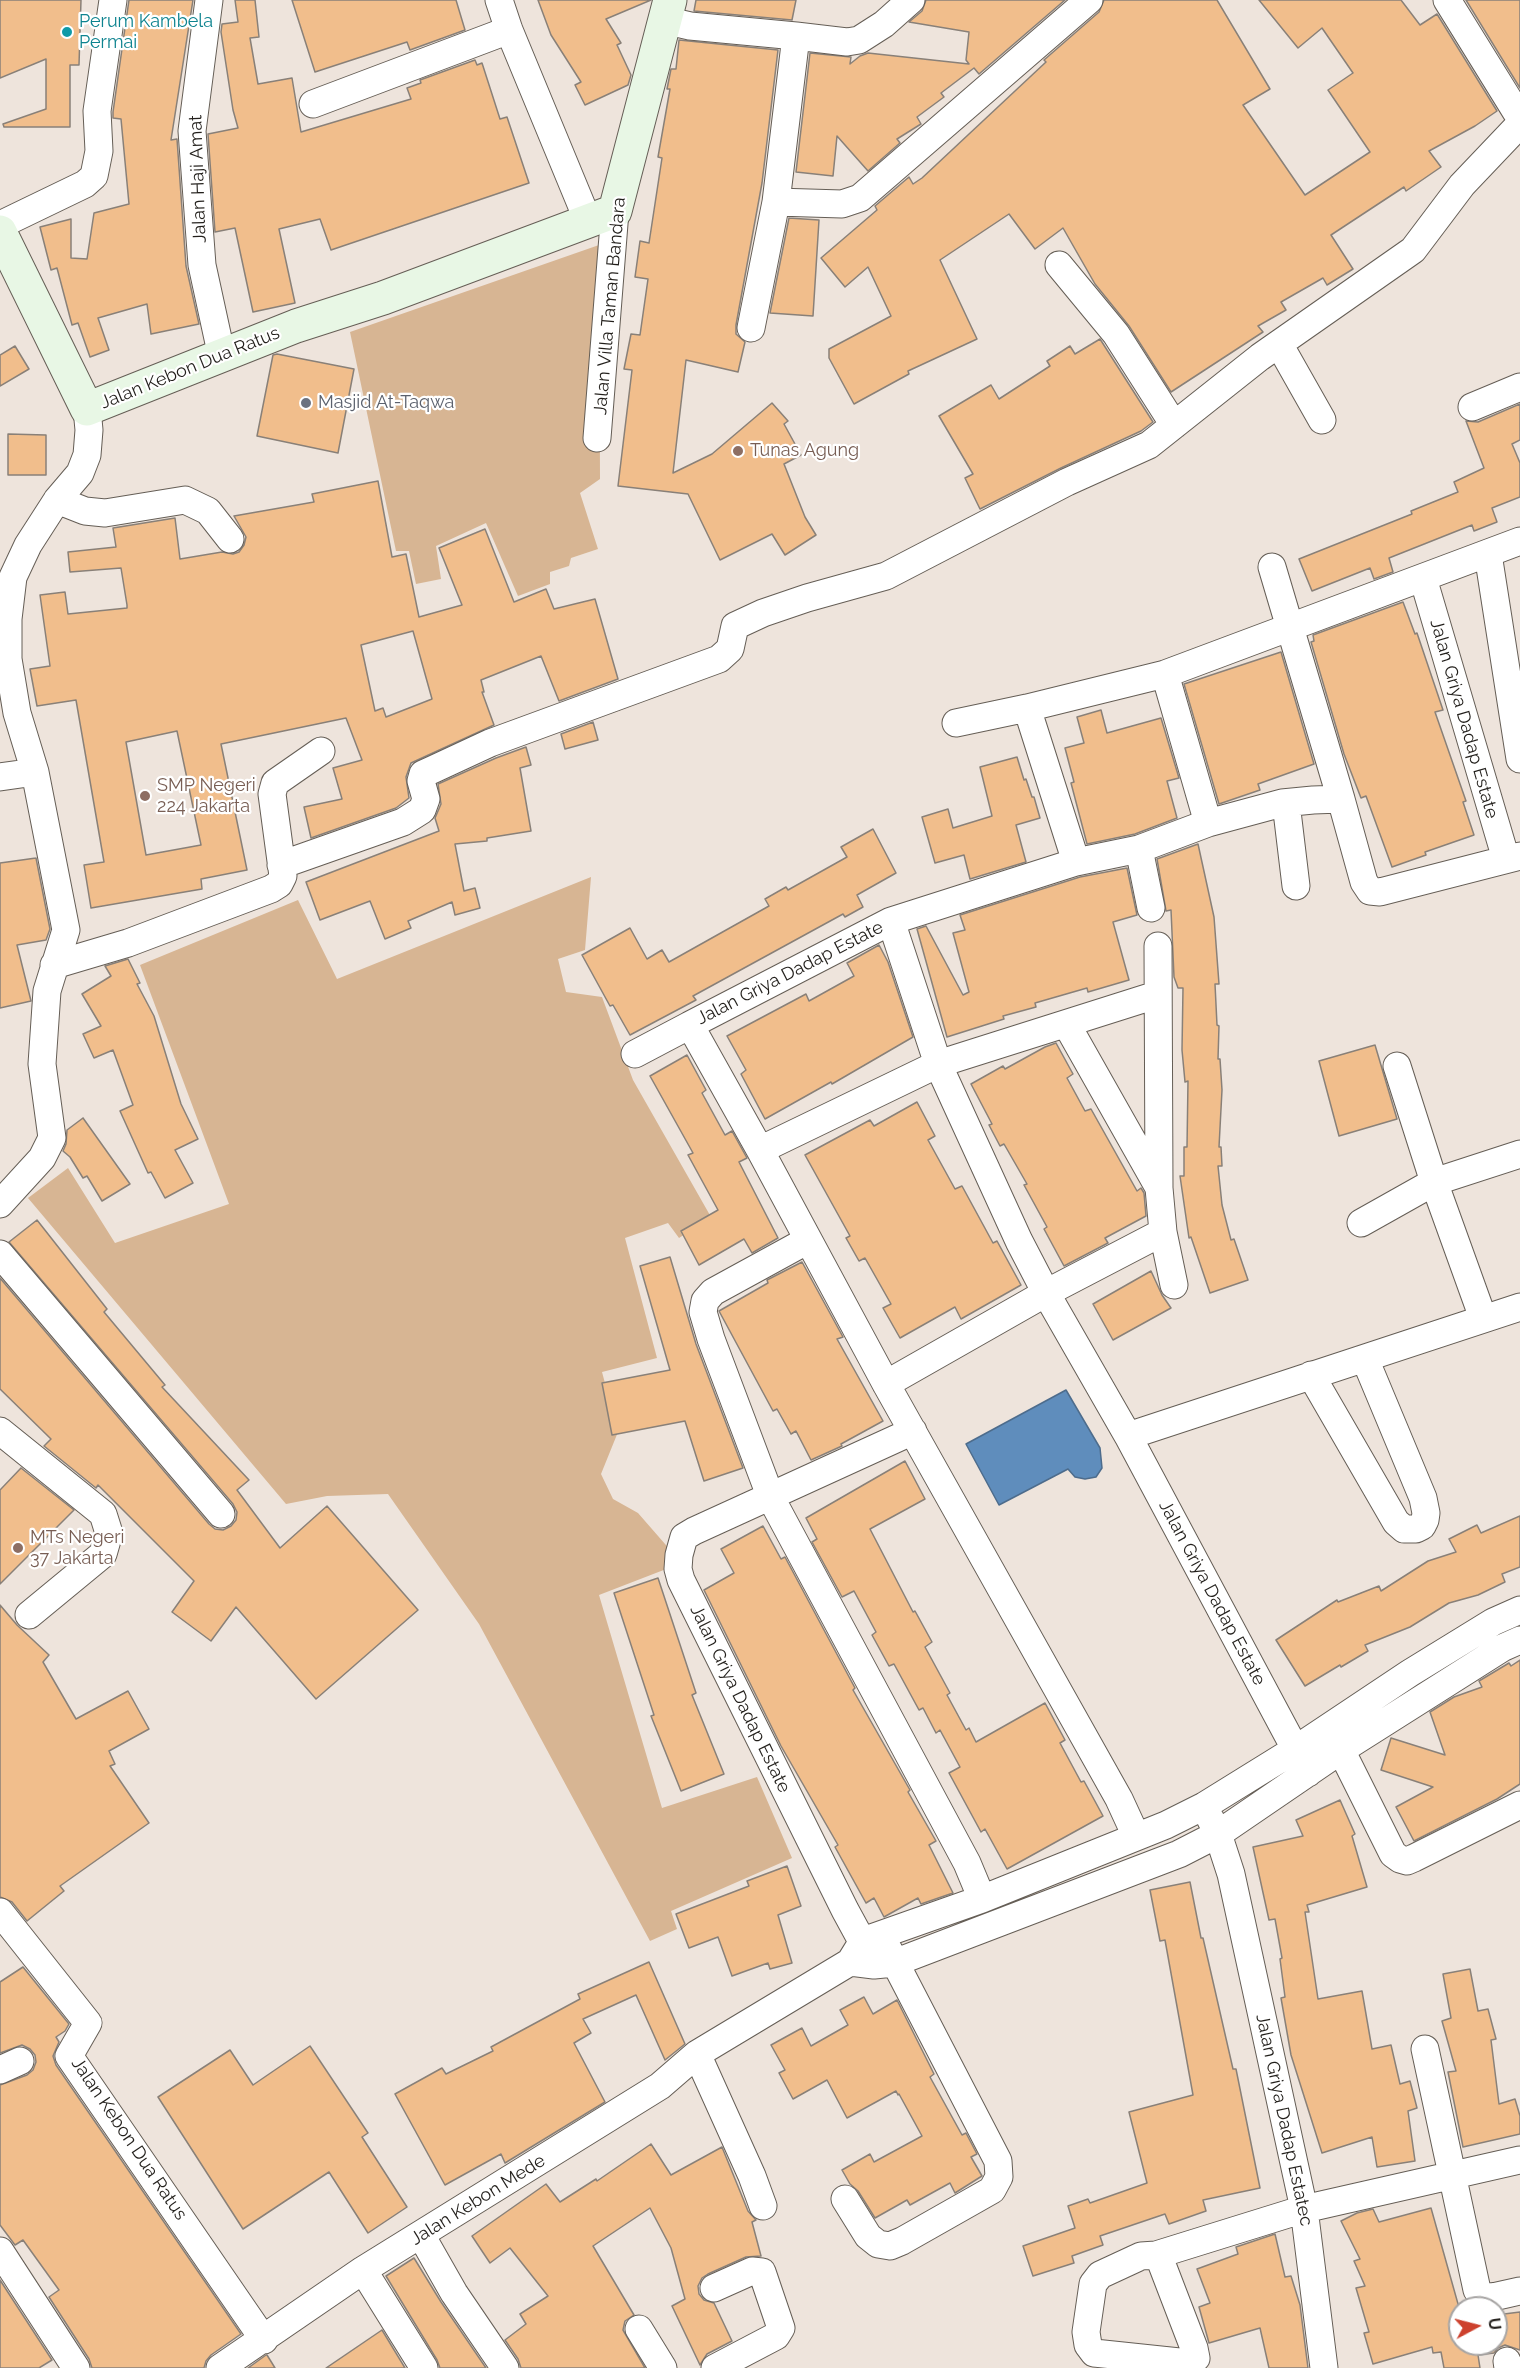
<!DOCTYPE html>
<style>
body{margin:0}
#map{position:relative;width:1520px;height:2368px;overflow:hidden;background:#eee4dc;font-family:Raleway,sans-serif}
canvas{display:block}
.north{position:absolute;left:1448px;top:2296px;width:60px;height:60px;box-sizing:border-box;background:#fff;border:2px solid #a7a5a4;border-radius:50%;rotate:83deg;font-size:16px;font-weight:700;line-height:24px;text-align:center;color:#221f1b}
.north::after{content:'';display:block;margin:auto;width:21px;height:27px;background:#cd412d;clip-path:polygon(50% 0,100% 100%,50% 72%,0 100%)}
</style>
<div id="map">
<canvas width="1520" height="2368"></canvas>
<div class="north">U</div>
</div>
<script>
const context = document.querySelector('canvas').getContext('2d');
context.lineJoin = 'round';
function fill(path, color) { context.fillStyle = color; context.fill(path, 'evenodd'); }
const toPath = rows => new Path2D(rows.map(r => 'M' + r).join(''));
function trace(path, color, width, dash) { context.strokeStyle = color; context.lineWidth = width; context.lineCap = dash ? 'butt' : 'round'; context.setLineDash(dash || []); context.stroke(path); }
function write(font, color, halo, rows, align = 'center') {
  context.font = font + ' Raleway,sans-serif'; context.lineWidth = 4.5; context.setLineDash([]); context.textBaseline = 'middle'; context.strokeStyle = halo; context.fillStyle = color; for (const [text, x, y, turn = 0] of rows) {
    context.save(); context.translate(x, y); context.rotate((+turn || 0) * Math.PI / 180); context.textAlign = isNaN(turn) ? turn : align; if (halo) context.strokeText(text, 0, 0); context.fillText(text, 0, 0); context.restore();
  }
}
fill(toPath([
 [599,245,600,479,580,493,598,549,571,558,569,566,550,572,550,584,518,596,486,523,436,546,441,579,416,584,409,551,396,551,350,332],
 [591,877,585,950,558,959,566,992,602,997,633,1080,711,1217,679,1238,668,1223,625,1238,657,1358,602,1372,618,1432,601,1474,613,1499,638,1513,672,1552,674,1566,599,1595,662,1808,757,1777,792,1858,671,1911,677,1929,650,1941,479,1624,388,1494,327,1496,286,1504,28,1198,68,1168,115,1243,229,1204,140,965,298,900,337,979]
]), '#d7b593');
const water = toPath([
 [1066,1390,1100,1448,1102,1468,1096,1477,1085,1479,1075,1477,1068,1469,999,1505,966,1444,1066,1390]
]);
fill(water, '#5f8dbc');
trace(water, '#4d6c8c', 1.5);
const building = toPath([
 [0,0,81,0,79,65,70,65,70,127,4,127,3,124,46,109,46,59,0,78,0,0],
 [129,0,193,0,171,140,177,139,186,266,199,324,151,334,147,304,98,318,109,350,90,357,78,323,72,325,57,268,51,270,40,227,71,219,71,258,87,259,94,213,129,204,121,119,113,118,113,112,129,0],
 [235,0,255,0,259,37,250,38,258,84,292,78,301,132,411,99,407,88,421,83,420,80,475,60,477,65,482,63,500,119,507,117,529,183,331,250,320,219,279,229,295,303,253,312,235,228,215,232,208,134,238,128,233,110,221,32,222,24,238,22,235,0],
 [292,0,456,0,465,30,410,50,407,42,315,72,292,0],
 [538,0,651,0,606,19,621,43,617,45,631,75,628,85,585,105,575,85,581,82,551,35,538,0],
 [696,0,796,0,792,20,694,11,696,0],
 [926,0,1065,0,979,74,974,68,941,93,944,97,917,117,921,124,897,139,900,143,868,171,837,136,833,176,796,172,810,53,851,57,850,64,860,56,868,53,969,64,966,60,969,32,909,22,922,11,926,0],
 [1104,0,1217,0,1270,89,1243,105,1305,195,1370,152,1328,90,1353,73,1322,28,1298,48,1259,0,1401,0,1420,25,1437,14,1497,111,1475,126,1429,151,1441,167,1406,191,1404,187,1331,235,1353,269,1327,285,1323,278,1281,302,1286,310,1258,326,1263,332,1171,392,1129,326,1095,284,1063,228,1035,249,1009,214,940,260,977,339,908,371,909,374,854,404,829,358,829,349,891,316,868,267,845,287,821,258,877,210,875,206,909,177,913,184,922,178,1046,62,1044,60,1099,12,1104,0],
 [1466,0,1520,0,1520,88,1466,0],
 [679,40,778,50,762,183,736,325,736,334,745,342,738,372,686,360,673,473,712,454,772,403,788,421,784,424,801,455,784,464,805,517,816,535,785,555,772,534,720,560,688,494,618,486,632,370,624,369,631,334,640,335,648,279,635,277,640,241,649,243,662,158,658,157,670,89,667,89,671,69,676,69,679,40],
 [789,218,819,220,813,316,770,313,789,218],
 [1100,339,1153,422,1141,431,1061,468,980,509,965,478,973,474,939,416,991,385,999,399,1050,366,1047,361,1070,346,1075,354,1100,339],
 [15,346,29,369,0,386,0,355,15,346],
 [277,354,354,369,338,453,257,436,273,355,277,354],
 [1520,404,1520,440,1512,444,1520,463,1520,497,1492,508,1497,522,1474,531,1472,525,1389,558,1393,572,1374,579,1370,568,1312,591,1299,559,1412,514,1411,511,1458,492,1454,482,1484,468,1466,421,1478,422,1520,404],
 [8,434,46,435,46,475,8,475,8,434],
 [378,481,392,557,406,554,419,617,462,605,439,548,485,529,514,602,546,589,554,609,595,599,618,679,559,701,541,656,481,680,484,692,482,692,494,725,411,763,406,777,409,798,396,808,311,838,304,807,342,799,333,768,362,760,346,718,221,744,247,870,201,879,202,889,91,908,84,865,104,862,76,700,37,706,30,669,50,666,40,595,65,592,68,614,127,608,127,605,121,568,70,572,68,552,116,547,113,528,175,518,180,559,222,552,233,554,239,552,244,545,246,537,234,516,314,502,312,494,378,481],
 [413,631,432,699,386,717,383,708,375,711,361,645,413,631],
 [177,731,201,845,146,855,126,742,177,731],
 [1403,602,1415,634,1417,633,1443,710,1435,712,1466,801,1463,802,1474,835,1425,852,1426,855,1392,867,1366,796,1361,798,1344,754,1311,642,1314,641,1313,635,1403,602],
 [1281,652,1314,764,1258,784,1260,790,1219,804,1184,684,1281,652],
 [1101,710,1107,733,1161,718,1179,778,1167,781,1177,818,1135,834,1087,844,1071,783,1074,782,1065,748,1084,743,1077,717,1101,710],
 [593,722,598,740,565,749,561,734,593,722],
 [526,747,531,765,520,768,531,831,487,838,487,841,455,844,464,891,475,888,480,908,455,915,452,902,408,921,411,928,385,939,370,901,320,920,306,882,439,831,435,818,441,804,438,784,496,758,526,747],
 [1017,757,1024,780,1026,779,1032,797,1034,797,1040,818,1016,825,1026,862,970,879,964,855,935,863,922,817,948,809,953,828,992,816,980,767,1017,757],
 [873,829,896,873,857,895,863,907,845,917,843,914,746,967,693,996,696,1000,630,1035,613,1005,610,1006,582,955,630,928,647,959,662,950,669,962,769,906,765,899,786,887,788,890,847,857,841,847,873,829],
 [1198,844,1214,917,1219,984,1215,984,1217,1025,1219,1026,1218,1059,1220,1059,1222,1090,1219,1147,1221,1147,1222,1166,1218,1166,1222,1205,1231,1240,1234,1239,1248,1280,1210,1293,1191,1237,1189,1238,1180,1176,1184,1176,1184,1147,1187,1147,1188,1081,1185,1082,1182,1050,1183,988,1178,988,1174,977,1171,910,1166,911,1157,859,1198,844],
 [36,858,50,929,46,940,17,945,31,1001,0,1008,0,863,36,858],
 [1127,868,1137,915,1113,922,1129,980,1088,992,1087,988,1035,1003,1036,1007,1003,1016,1004,1019,947,1037,917,929,926,926,963,995,969,992,953,933,965,930,960,915,1080,877,1127,868],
 [879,945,888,962,913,1037,832,1084,831,1082,765,1119,741,1074,746,1070,727,1036,806,994,809,1001,854,976,847,963,879,945],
 [128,959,140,983,137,984,154,1016,181,1104,198,1139,175,1150,193,1183,165,1198,151,1172,148,1173,120,1111,133,1105,113,1050,94,1058,83,1034,101,1026,82,994,111,976,105,966,128,959],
 [1056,1043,1073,1074,1067,1078,1085,1111,1091,1109,1137,1191,1141,1188,1144,1193,1146,1216,1105,1238,1108,1243,1064,1266,1044,1229,1047,1227,1024,1185,1027,1184,1004,1144,1000,1146,989,1125,992,1124,971,1084,1003,1066,1005,1069,1045,1047,1056,1043],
 [1375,1045,1397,1119,1339,1136,1319,1061,1375,1045],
 [687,1055,706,1090,702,1093,725,1135,732,1131,747,1158,739,1162,778,1238,752,1253,744,1239,699,1265,681,1231,718,1210,688,1155,693,1153,650,1076,687,1055],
 [917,1102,935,1136,928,1140,955,1189,962,1186,993,1243,997,1241,1021,1285,961,1319,955,1307,900,1338,883,1308,891,1304,865,1258,859,1261,846,1238,850,1236,805,1155,870,1120,874,1126,917,1102],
 [83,1118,130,1184,102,1201,87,1176,83,1178,70,1157,63,1151,66,1144,67,1130,83,1118],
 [37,1220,107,1309,104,1312,165,1385,162,1387,249,1480,237,1490,280,1548,327,1506,418,1610,316,1699,236,1607,211,1641,172,1612,194,1581,98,1485,96,1488,44,1446,51,1439,0,1389,0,1278,209,1524,215,1529,223,1530,231,1526,236,1520,237,1512,233,1504,9,1242,37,1220],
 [670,1257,696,1344,743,1468,704,1481,685,1421,612,1435,602,1383,670,1370,640,1266,670,1257],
 [802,1262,843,1337,837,1339,883,1421,841,1444,842,1446,811,1460,796,1431,791,1434,777,1409,773,1411,719,1311,768,1283,767,1280,802,1262],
 [1151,1271,1162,1295,1171,1308,1113,1340,1093,1304,1151,1271],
 [905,1461,925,1499,870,1529,913,1612,915,1611,932,1642,925,1647,950,1693,947,1695,966,1730,969,1728,976,1742,1045,1703,1065,1740,1060,1743,1081,1782,1084,1781,1103,1816,1007,1869,985,1829,981,1832,949,1773,960,1767,940,1730,936,1733,923,1708,919,1710,894,1664,889,1666,872,1635,876,1632,854,1591,842,1597,812,1542,817,1539,806,1518,905,1461],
 [21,1468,74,1510,0,1584,0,1490,21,1468],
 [1520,1516,1520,1567,1502,1574,1505,1582,1478,1595,1449,1603,1410,1627,1365,1645,1368,1651,1341,1667,1340,1665,1305,1686,1276,1640,1337,1600,1338,1602,1379,1586,1381,1591,1428,1561,1456,1552,1449,1539,1477,1525,1481,1533,1520,1516],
 [763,1526,781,1559,785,1557,855,1688,853,1690,910,1790,908,1792,936,1841,929,1845,953,1893,921,1904,918,1898,884,1917,874,1898,866,1903,835,1847,838,1845,781,1746,704,1590,734,1573,721,1549,763,1526],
 [658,1578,696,1693,692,1695,724,1774,681,1791,651,1716,654,1715,614,1593,658,1578],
 [0,1605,17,1625,49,1655,43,1662,76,1719,128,1691,149,1729,109,1751,115,1764,110,1766,149,1823,60,1886,64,1891,27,1921,12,1902,0,1897,0,1605],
 [1520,1660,1520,1784,1497,1799,1414,1841,1396,1807,1433,1787,1381,1770,1391,1738,1445,1755,1430,1712,1454,1697,1482,1687,1479,1681,1509,1663,1511,1666,1520,1660],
 [1340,1800,1355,1834,1352,1836,1367,1887,1307,1905,1309,1912,1305,1912,1318,1999,1362,1991,1372,2049,1391,2045,1400,2084,1410,2081,1417,2108,1408,2111,1415,2161,1377,2167,1372,2137,1322,2153,1291,2055,1281,1998,1285,1997,1280,1959,1282,1958,1275,1919,1269,1920,1253,1847,1303,1836,1296,1820,1340,1800],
 [787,1866,801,1906,778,1915,792,1963,770,1969,768,1963,732,1976,718,1937,689,1948,676,1914,749,1886,747,1881,787,1866],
 [1190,1882,1201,1938,1203,1938,1233,2069,1236,2069,1260,2188,1203,2200,1206,2211,1169,2224,1165,2214,1100,2236,1103,2245,1072,2256,1074,2263,1033,2276,1023,2246,1075,2228,1068,2206,1088,2199,1090,2203,1147,2183,1129,2112,1193,2095,1165,1940,1160,1941,1150,1890,1190,1882],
 [649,1962,685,2044,665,2060,636,1995,583,2019,591,2033,574,2043,605,2102,505,2163,501,2154,445,2185,395,2094,442,2068,446,2074,493,2051,491,2047,580,1999,578,1994,649,1962],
 [23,1967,69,2024,65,2031,56,2037,59,2042,53,2056,56,2065,241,2334,211,2355,206,2361,204,2368,92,2368,89,2359,49,2297,59,2290,23,2240,15,2245,0,2225,0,2085,27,2075,33,2070,36,2062,35,2055,30,2049,22,2045,0,2053,0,1982,23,1967],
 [1470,1969,1478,2011,1488,2009,1496,2039,1491,2040,1499,2104,1515,2099,1520,2116,1520,2134,1463,2147,1448,2072,1456,2071,1442,2021,1451,2018,1443,1974,1470,1969],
 [864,1997,873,2014,897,2000,934,2074,930,2077,962,2135,966,2133,977,2154,971,2157,982,2176,955,2193,950,2183,910,2205,907,2200,875,2218,858,2191,850,2184,842,2170,870,2154,874,2162,922,2136,899,2094,898,2095,896,2091,847,2118,827,2080,793,2099,779,2073,785,2070,771,2045,802,2028,811,2046,848,2025,840,2010,864,1997],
 [310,2046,368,2133,362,2137,407,2207,368,2233,329,2172,243,2229,158,2097,230,2050,253,2085,310,2046],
 [651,2144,671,2175,722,2147,748,2211,756,2220,752,2222,761,2256,746,2257,708,2274,702,2278,698,2286,699,2294,704,2300,714,2303,732,2341,707,2354,700,2365,672,2306,685,2299,671,2248,650,2208,593,2246,634,2315,625,2321,623,2330,645,2368,521,2368,518,2359,505,2340,526,2324,520,2314,548,2296,510,2248,490,2263,472,2236,546,2184,560,2202,596,2179,597,2181,651,2144],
 [1431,2208,1460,2311,1460,2344,1496,2344,1496,2315,1520,2312,1520,2350,1505,2345,1498,2348,1494,2353,1478,2355,1480,2368,1444,2368,1441,2352,1433,2353,1432,2347,1373,2364,1364,2333,1369,2332,1356,2288,1365,2286,1354,2261,1360,2259,1341,2221,1357,2213,1373,2209,1379,2222,1431,2208],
 [1275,2234,1285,2277,1291,2276,1300,2305,1308,2368,1269,2368,1260,2328,1209,2343,1199,2307,1210,2303,1197,2269,1238,2254,1236,2247,1275,2234],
 [414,2258,441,2302,486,2368,440,2368,437,2360,386,2276,414,2258],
 [0,2280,52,2360,39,2368,0,2368,0,2280],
 [382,2330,405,2368,326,2368,382,2330],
 [267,2355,275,2368,248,2368,266,2355,267,2355]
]);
fill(building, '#f1be8c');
trace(building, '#898078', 1.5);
const street = toPath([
 [209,0,192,131,202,265,222,357],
 [499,0,509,30,588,221],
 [911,0,884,24,859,40,847,42,796,36,776,202,842,204,860,198,1089,0],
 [1447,0,1520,118],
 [664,20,690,26,796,36],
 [313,104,509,30],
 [0,225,85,184,94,176,99,151,97,111,113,0],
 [1059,265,1116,334,1174,425],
 [751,328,776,202],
 [1279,344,1322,420],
 [1472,407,1520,387],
 [597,438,615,211],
 [57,500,85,511,105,513,185,500,208,511,230,539],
 [1488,554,1520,759],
 [1272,567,1341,799],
 [1423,578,1506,859],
 [1165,674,1208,823],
 [1027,708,1076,862],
 [956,723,1027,708,1165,674,1520,541],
 [0,777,35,772],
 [1286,803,1296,886],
 [1139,849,1151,908],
 [281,865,403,822,422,810,426,799,421,781,423,774,434,769,490,743,719,659,730,649,735,626,763,613,807,598,886,576,1067,482,1149,445,1260,357,1413,250,1462,185,1520,124],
 [891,921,690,1025,760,1150,886,1384,1119,1799,1136,1836],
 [54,965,128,943,271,889,279,884,283,876,272,794,275,783,321,751],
 [1067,1025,1158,1186],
 [635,1054,690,1025],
 [1397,1066,1434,1182,1483,1318],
 [760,1150,938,1064,1156,995],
 [0,1204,42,1158,52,1138,42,1064,47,991,66,930,35,772,17,713,8,659,8,619,13,577,28,545,57,500,80,473,87,455,89,430,87,409],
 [1361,1223,1434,1182,1520,1154],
 [1163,1232,1174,1285],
 [808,1240,713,1292,705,1301,703,1312,711,1339,771,1498,967,1863,982,1899],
 [0,1254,221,1514],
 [1311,1375,1396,1522,1404,1529,1416,1529,1422,1526,1425,1520,1426,1513,1423,1498,1365,1359],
 [886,1384,1046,1293,1163,1232,1159,1188,1158,946],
 [0,1431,103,1514,109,1533,103,1554,29,1615],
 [1128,1436,1046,1293,1019,1241,938,1064,891,921,1076,862,1139,849,1208,823,1282,803,1313,800,1341,799,1364,882,1370,891,1380,892,1520,856],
 [1331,1736,1341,1750,1393,1854,1400,1859,1407,1861,1414,1858,1520,1805],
 [1308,1773,1128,1436,1520,1307],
 [1210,1818,1218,1834,1231,1874,1304,2209,1324,2368],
 [0,1912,88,2023,69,2056,264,2340],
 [870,1956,845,1910,681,1580,678,1569,679,1555,684,1537,694,1531,913,1431],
 [850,1962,863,1941,982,1899,1166,1825,1204,1806,1296,1749,1410,1673,1493,1622,1520,1610],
 [850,1962,874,1965,894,1963,1179,1854,1218,1834,1341,1750,1502,1648,1520,1640],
 [1425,2049,1477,2290,1482,2296,1493,2297,1520,2291],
 [697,2054,752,2176,763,2206],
 [0,2070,20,2061],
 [845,2199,868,2236,878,2244,890,2246,902,2241,992,2190,999,2177,998,2161,887,1947],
 [421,2235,454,2293,505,2368],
 [0,2251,76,2368],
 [1156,2255,1161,2262,1194,2348,1196,2358,1189,2363,1094,2353,1088,2345,1086,2332,1093,2284,1100,2275,1141,2256,1156,2255,1304,2209,1520,2160],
 [363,2270,424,2368],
 [714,2288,752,2271,762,2272,781,2328,776,2336,715,2368],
 [639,2329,663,2368],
 [1507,2361,1508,2368],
 [220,2368,363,2270,660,2086,697,2054,850,1962]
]);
const secondary = toPath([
 [0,232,87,409,296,326,383,298,615,211,670,0]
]);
trace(street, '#655e56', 29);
trace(secondary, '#655e56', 35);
trace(street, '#fff', 27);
trace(secondary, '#e8f7e5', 33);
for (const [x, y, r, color] of [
 [67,32,6,"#0f9aa8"],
 [306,403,6,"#6b7280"],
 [738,451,6,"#8d6e63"],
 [145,796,6,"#8d6e63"],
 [18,1548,6,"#8d6e63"]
]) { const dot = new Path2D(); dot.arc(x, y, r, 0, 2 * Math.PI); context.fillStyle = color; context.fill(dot); trace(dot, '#fff', 2); }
write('18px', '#0d838f', '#fff', [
 ["Perum Kambela",79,22],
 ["Permai",79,43]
], 'left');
write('18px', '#221f1b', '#fff', [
 ["Jalan Haji Amat",198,179,-92],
 ["Jalan Villa Taman Bandara",610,306,-85],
 ["Jalan Kebon Dua Ratus",190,368,-22],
 ["Jalan Griya Dadap Estate",1464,719,74],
 ["Jalan Griya Dadap Estate",790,973,-27],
 ["Jalan Griya Dadap Estate",1212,1593,62],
 ["Jalan Griya Dadap Estate",740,1699,64],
 ["Jalan Griya Dadap Estatec",1284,2120,78],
 ["Jalan Kebon Dua Ratus",129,2139,56],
 ["Jalan Kebon Mede",478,2200,-32]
]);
write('18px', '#5b616d', '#fff', [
 ["Masjid At-Taqwa",318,403]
], 'left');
write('18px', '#785e54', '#fff', [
 ["Tunas Agung",750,451],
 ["SMP Negeri",157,786],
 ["224 Jakarta",157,807],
 ["MTs Negeri",30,1538],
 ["37 Jakarta",30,1559]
], 'left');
</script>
